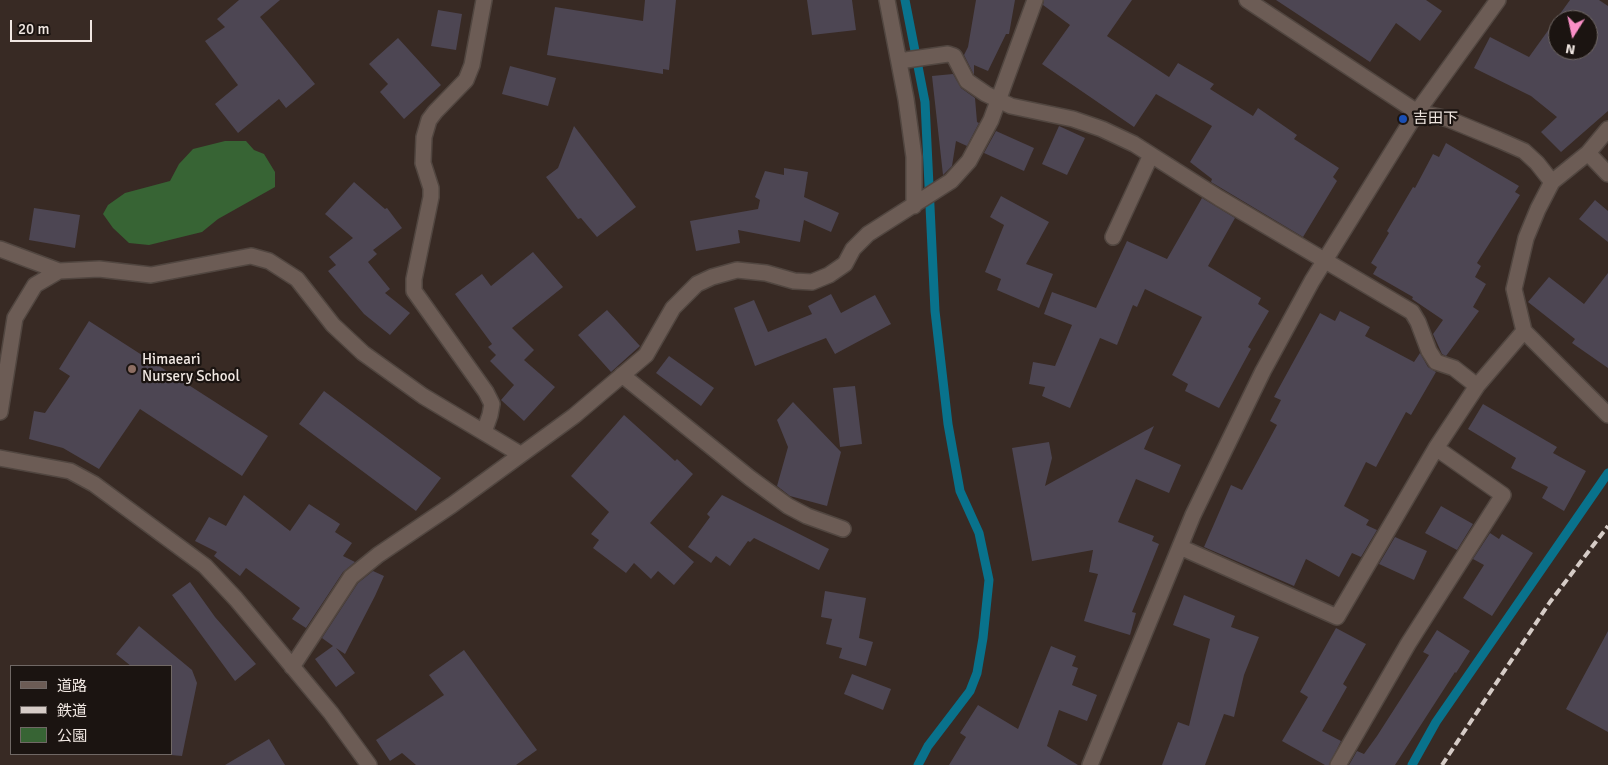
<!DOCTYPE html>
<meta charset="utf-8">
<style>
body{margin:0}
#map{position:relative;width:1608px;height:765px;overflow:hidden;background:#382a24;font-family:Signika,"Noto Sans JP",sans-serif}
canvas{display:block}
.legend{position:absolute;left:10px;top:665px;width:162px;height:90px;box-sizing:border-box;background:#1b1411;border:1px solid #706865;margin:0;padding:6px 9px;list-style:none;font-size:15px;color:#f0e7e2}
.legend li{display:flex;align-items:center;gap:10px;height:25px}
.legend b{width:25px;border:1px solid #706865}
.north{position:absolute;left:1548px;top:10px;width:50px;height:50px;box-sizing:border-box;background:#1b1411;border:1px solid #706865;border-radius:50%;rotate:190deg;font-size:14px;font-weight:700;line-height:20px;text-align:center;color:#f0e7e2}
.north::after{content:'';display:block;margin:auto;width:18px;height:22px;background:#fa8fc7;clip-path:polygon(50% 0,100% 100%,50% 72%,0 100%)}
.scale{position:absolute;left:10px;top:20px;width:82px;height:22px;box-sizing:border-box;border:2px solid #f0e7e2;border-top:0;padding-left:6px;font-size:15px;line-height:18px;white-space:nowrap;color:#f0e7e2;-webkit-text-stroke:4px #1b1411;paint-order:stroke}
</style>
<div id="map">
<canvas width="1608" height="765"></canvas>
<ul class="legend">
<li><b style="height:6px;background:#6c5c55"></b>道路</li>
<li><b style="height:6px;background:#d6ccc7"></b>鉄道</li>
<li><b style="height:14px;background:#376434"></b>公園</li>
</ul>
<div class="north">N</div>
<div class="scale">20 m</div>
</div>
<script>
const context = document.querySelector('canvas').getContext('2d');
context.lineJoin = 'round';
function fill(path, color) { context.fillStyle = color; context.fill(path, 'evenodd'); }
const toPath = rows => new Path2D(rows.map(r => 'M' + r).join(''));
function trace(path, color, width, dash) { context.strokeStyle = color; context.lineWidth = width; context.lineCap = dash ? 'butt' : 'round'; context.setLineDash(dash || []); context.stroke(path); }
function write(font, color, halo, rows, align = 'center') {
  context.font = font + ' Signika,"Noto Sans JP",sans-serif'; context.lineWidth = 4.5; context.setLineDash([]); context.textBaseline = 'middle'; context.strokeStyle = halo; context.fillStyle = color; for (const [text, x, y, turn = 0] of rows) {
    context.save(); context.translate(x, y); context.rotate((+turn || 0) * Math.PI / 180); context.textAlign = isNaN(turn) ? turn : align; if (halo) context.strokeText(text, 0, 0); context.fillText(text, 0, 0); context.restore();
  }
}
fill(toPath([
 [225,141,246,141,254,150,264,154,275,172,275,187,218,219,202,232,149,245,129,243,113,228,103,214,108,205,125,193,170,181,179,164,193,149]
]), '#376434');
trace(toPath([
 [905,0,925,102,935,311,948,424,960,491,979,533,989,580,983,638,977,673,970,691,928,746,918,765],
 [1412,765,1436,722,1608,473]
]), '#09728c', 9);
fill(toPath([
 [239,0,280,0,260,17,315,84,286,108,279,99,238,133,215,104,238,85,205,41,225,27,217,19],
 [645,0,676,0,669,70,663,69,663,74,547,55,555,7,643,21],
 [807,0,852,0,856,30,812,35],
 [976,0,1015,0,1009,34,1006,34,988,71,974,65,974,75,964,55,968,47],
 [1044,0,1132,0,1107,36,1169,77,1178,63,1214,84,1210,89,1253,116,1258,108,1297,135,1294,139,1339,168,1333,177,1337,181,1303,237,1211,182,1212,179,1190,162,1212,126,1156,94,1134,127,1042,64,1070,25,1043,5],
 [1276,0,1426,0,1442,11,1420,41,1396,23,1370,62],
 [1570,0,1599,0,1608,6,1608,111,1561,152,1541,132,1557,117,1531,96,1474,68,1490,37,1529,57],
 [1558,20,1588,20,1588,50,1558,50],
 [438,10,462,14,456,50,431,46],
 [398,38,441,85,404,119,380,92,388,84,369,64],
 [510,66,556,78,548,106,502,94],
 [953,74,961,88,975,98,977,122,979,123,967,146,956,141,952,166,943,175,932,76],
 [574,126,636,207,597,237,581,218,578,219,546,177,558,168],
 [1059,126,1085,138,1067,175,1042,164],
 [996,131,1034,148,1024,171,984,153],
 [1446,143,1519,186,1515,192,1520,195,1477,263,1481,266,1475,277,1486,284,1473,307,1479,311,1446,356,1442,354,1433,334,1443,320,1412,299,1413,297,1373,274,1377,267,1371,263,1389,233,1387,231,1413,187,1415,188,1433,154,1439,157],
 [784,168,808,172,804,197,839,213,831,232,804,220,800,242,738,230,740,243,696,251,690,221,758,209,760,200,755,197,765,171,784,175],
 [354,182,385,209,387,208,402,228,373,250,377,254,368,262,390,289,385,293,410,313,390,335,364,314,328,271,336,265,329,257,353,238,325,214],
 [1001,196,1049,222,1026,264,1053,274,1039,308,997,290,1001,279,985,272,1004,225,990,217],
 [1202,198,1235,218,1208,266,1261,298,1258,304,1269,311,1248,347,1251,349,1219,408,1185,391,1188,384,1172,375,1202,317,1145,289,1137,307,1133,305,1117,345,1100,338,1070,408,1042,396,1045,387,1029,384,1033,362,1055,366,1072,325,1044,314,1052,292,1096,308,1127,241,1167,259],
 [1595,200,1608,211,1608,242,1579,219],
 [34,208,80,215,75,248,29,240],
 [533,252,563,287,512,328,534,350,524,360,555,387,524,421,501,400,514,385,490,361,496,355,488,347,492,344,455,294,482,274,491,286],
 [1608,273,1608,368,1572,343,1575,339,1528,302,1549,277,1584,304],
 [831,294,841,313,875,295,891,324,835,354,826,338,755,366,734,308,754,300,768,332,812,314,808,306],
 [607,310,640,346,611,372,578,335],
 [1340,311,1370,327,1365,336,1414,362,1420,353,1428,367,1436,372,1411,415,1406,412,1376,467,1366,462,1344,506,1369,520,1366,525,1377,530,1361,557,1352,553,1339,577,1306,559,1294,586,1204,547,1231,485,1242,490,1277,425,1270,421,1281,400,1274,397,1320,313,1335,321],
 [89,321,268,436,242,476,140,409,99,469,63,448,29,439,34,411,45,413,70,376,59,369],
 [669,356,714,388,701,406,656,373],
 [855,386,862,444,840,447,833,388],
 [324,391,441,478,416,511,299,424],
 [793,402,841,452,827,506,790,496,777,486,788,447,777,420],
 [1483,404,1557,447,1553,453,1586,471,1564,511,1542,498,1548,487,1511,468,1516,458,1468,429],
 [624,415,675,461,677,459,693,474,650,523,694,562,674,585,658,571,651,579,634,563,626,573,593,548,599,540,591,534,609,512,571,476],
 [1154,426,1144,449,1181,465,1169,493,1136,479,1118,522,1154,536,1152,541,1159,544,1132,612,1136,613,1130,635,1084,621,1098,574,1089,572,1093,550,1032,561,1012,448,1049,442,1052,458,1045,486],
 [244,495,290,531,309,504,340,524,335,532,352,543,343,556,355,562,343,572,306,628,292,619,300,608,246,568,240,576,214,556,217,552,195,541,209,517,226,526],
 [722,495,829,549,819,570,754,538,750,542,748,541,730,566,716,556,711,563,688,547,710,517,707,514],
 [1441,506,1473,524,1457,550,1425,533],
 [1490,533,1499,539,1502,534,1533,553,1492,616,1463,598,1484,565,1473,559],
 [1395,537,1427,551,1414,580,1379,564],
 [373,571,384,576,375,596,345,654,336,648,355,673,336,687,315,659,333,646,322,638,358,583],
 [190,582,215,617,256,664,235,681,172,595],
 [825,591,866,598,859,638,873,642,866,666,839,658,842,648,826,644,832,619,821,617],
 [1184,595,1235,616,1231,627,1259,637,1244,675,1234,717,1224,714,1205,765,1162,765,1178,722,1189,726,1210,639,1173,625],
 [139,626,192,670,197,683,182,756,171,755,171,666,131,666,116,654],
 [1336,628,1366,644,1343,684,1347,687,1322,731,1341,741,1329,765,1325,765,1282,741,1308,697,1300,692],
 [1437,630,1470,651,1456,673,1455,672,1395,765,1349,765,1357,751,1364,754,1377,736,1429,655,1423,652],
 [1608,631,1608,732,1566,709],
 [1051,646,1076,656,1072,666,1078,668,1072,685,1097,695,1087,721,1059,710,1047,746,1078,765,949,765,966,737,960,733,978,705,1018,729],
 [464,650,537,750,516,765,416,765,402,753,390,761,376,740,444,695,429,675],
 [852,674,891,689,883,710,844,694],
 [269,739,285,765,225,765]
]), '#4d4653');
const minor = toPath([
 [484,0,472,65,466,80,435,112,429,120,424,137,423,163,431,188,431,197,414,279,414,291,419,298,486,392,492,404,490,415,484,432],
 [887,0,906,99,914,157,914,206],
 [1247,0,1417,112,1448,119,1499,140,1524,151,1537,163,1552,182,1538,209,1526,238,1514,289,1524,331,1608,415],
 [899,61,948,54,954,56,967,81,986,94,1011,106,1073,119,1102,129,1134,144,1219,198,1412,312,1418,322,1429,351,1436,362,1454,368,1477,386],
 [1588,153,1608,174],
 [1552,182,1588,153,1608,129],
 [1113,237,1151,155],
 [0,249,59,271],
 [622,375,750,478,788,506,807,516,843,529],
 [0,412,15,318,35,285,59,271,99,269,151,275,251,256,269,261,297,279,333,325,363,353,423,396,520,454],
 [0,458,70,471,94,484,205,566,236,599,331,713,369,765],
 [1180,547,1337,617,1436,448,1477,386,1524,331],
 [292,667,351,577,378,555,452,505,574,416,646,355,673,308,697,284,712,277,737,270,766,273,794,281,812,282,829,275,845,264,853,249,868,234,951,181,969,161,991,120,1035,0],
 [1090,765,1193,515,1263,371,1312,281,1417,112,1498,0],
 [1338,765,1408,644,1503,495,1436,448]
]);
trace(minor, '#514640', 18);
trace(minor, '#6c5c55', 15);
trace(toPath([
 [1442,765,1550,602,1608,526]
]), '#d6ccc7', 4, [8, 4]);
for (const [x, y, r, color] of [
 [1403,119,5,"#1a4fb4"],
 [132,369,5,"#8d6e63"]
]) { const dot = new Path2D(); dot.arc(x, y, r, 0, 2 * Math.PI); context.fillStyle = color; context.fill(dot); trace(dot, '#1b1411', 2); }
write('15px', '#f0e7e2', '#1b1411', [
 ["吉田下",1413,119],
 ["Himaeari",142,360],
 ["Nursery School",142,377]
], 'left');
</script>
